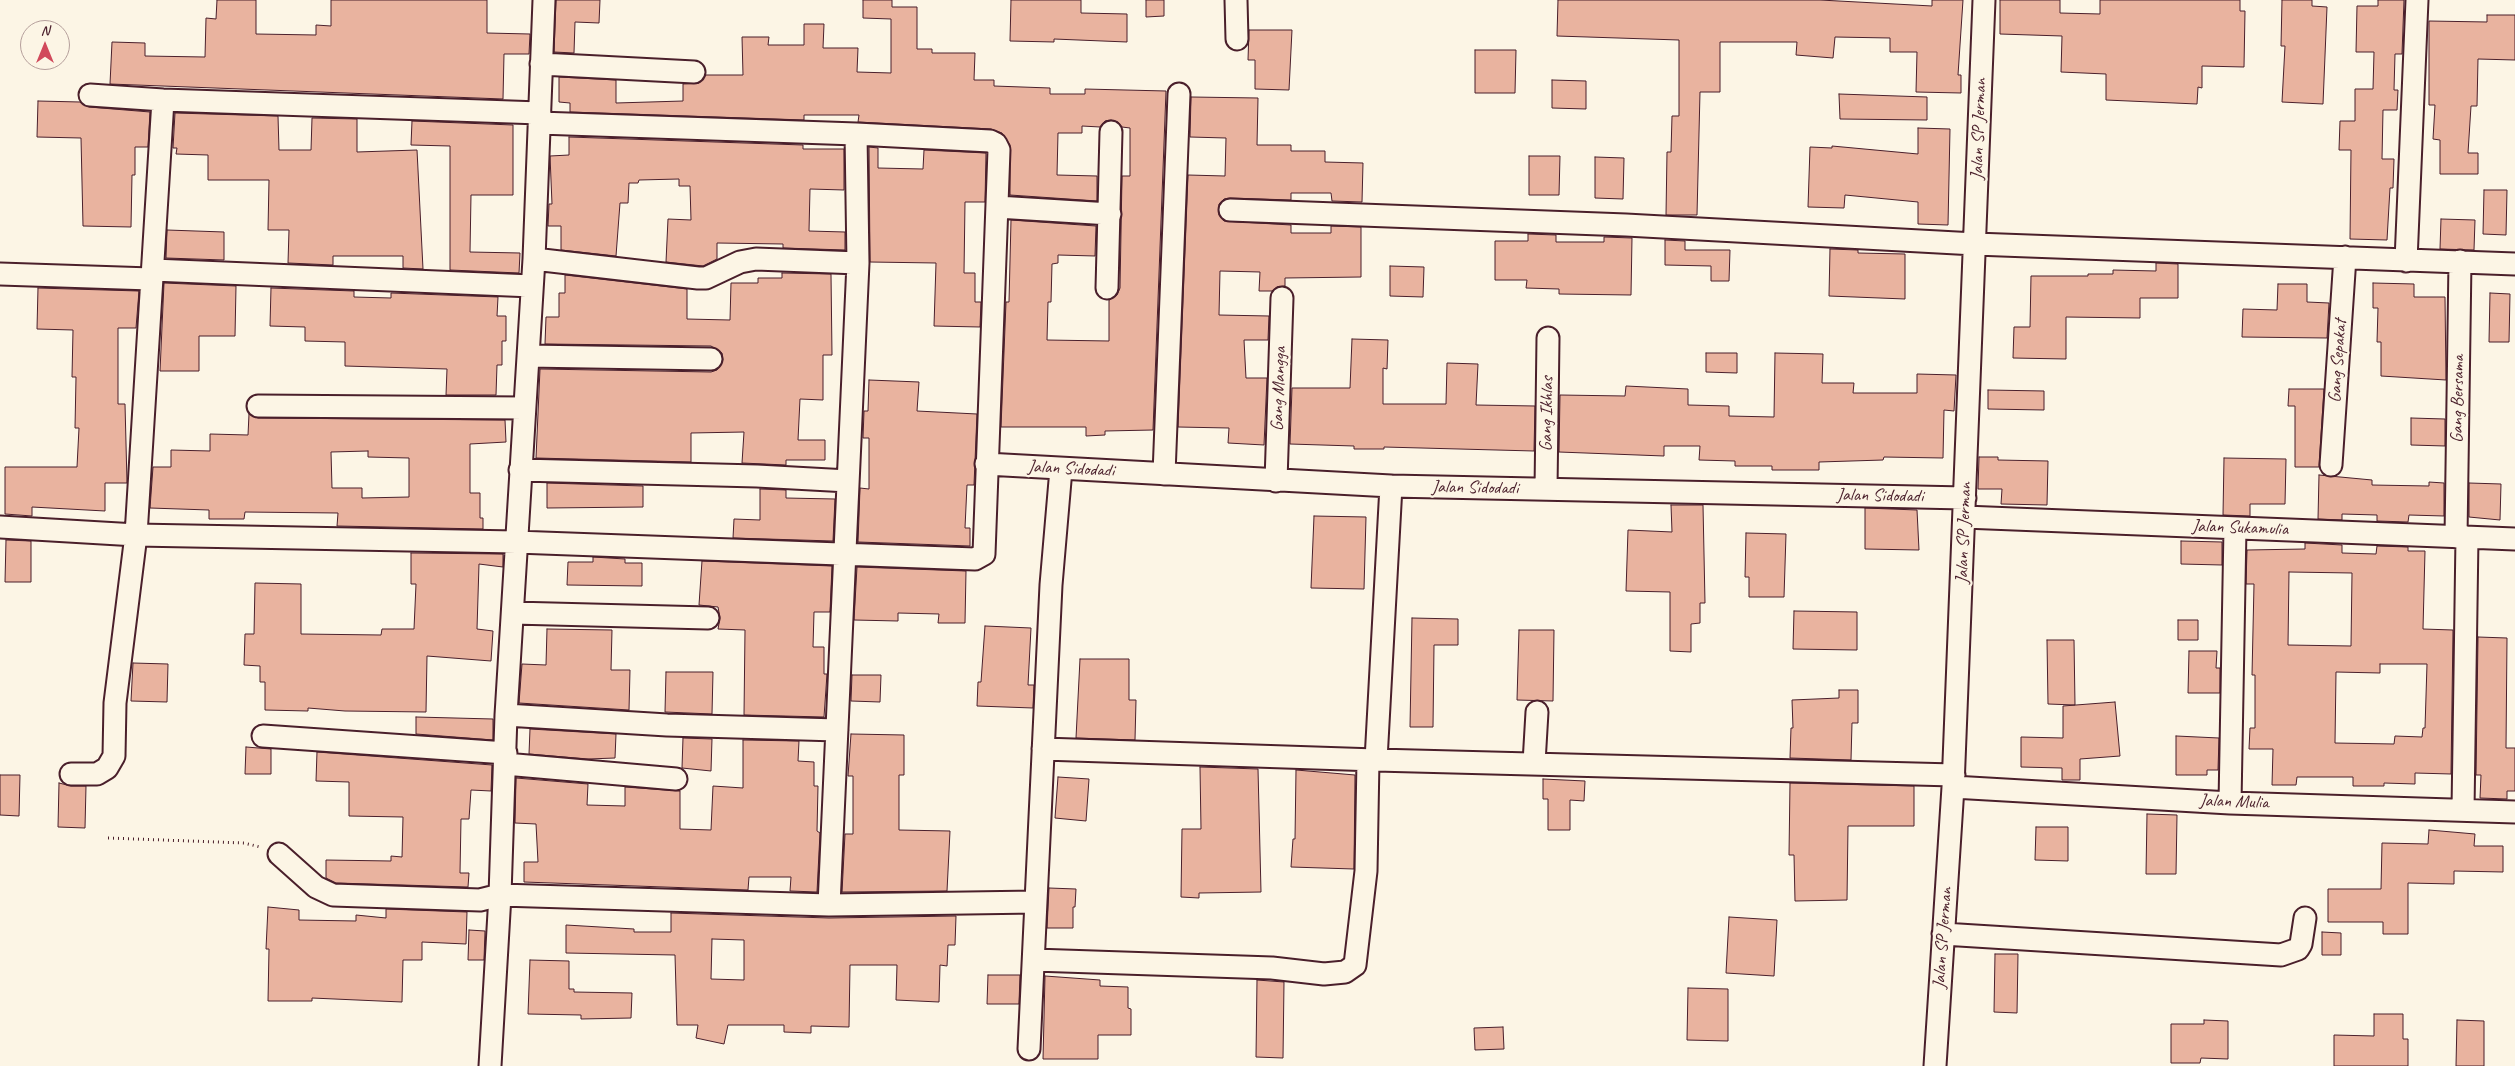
<!DOCTYPE html>
<style>
body{margin:0}
#map{position:relative;width:2515px;height:1066px;overflow:hidden;background:#fcf5e5;font-family:Caveat,sans-serif}
canvas{display:block}
.north{position:absolute;left:20px;top:20px;width:50px;height:50px;box-sizing:border-box;background:#fcf5e5;border:1px solid #b59f9b;border-radius:50%;rotate:0deg;font-size:14px;font-weight:700;line-height:20px;text-align:center;color:#4a1f2b}
.north::after{content:'';display:block;margin:auto;width:18px;height:22px;background:#d1495b;clip-path:polygon(50% 0,100% 100%,50% 72%,0 100%)}
</style>
<div id="map">
<canvas width="2515" height="1066"></canvas>
<div class="north">N</div>
</div>
<script>
const context = document.querySelector('canvas').getContext('2d');
context.lineJoin = 'round';
function fill(path, color) { context.fillStyle = color; context.fill(path, 'evenodd'); }
const toPath = rows => new Path2D(rows.map(r => 'M' + r).join(''));
function trace(path, color, width, dash) { context.strokeStyle = color; context.lineWidth = width; context.lineCap = dash ? 'butt' : 'round'; context.setLineDash(dash || []); context.stroke(path); }
function write(font, color, halo, rows, align = 'center') {
  context.font = font + ' Caveat,sans-serif'; context.lineWidth = 4.5; context.setLineDash([]); context.textBaseline = 'middle'; context.strokeStyle = halo; context.fillStyle = color; for (const [text, x, y, turn = 0] of rows) {
    context.save(); context.translate(x, y); context.rotate((+turn || 0) * Math.PI / 180); context.textAlign = isNaN(turn) ? turn : align; if (halo) context.strokeText(text, 0, 0); context.fillText(text, 0, 0); context.restore();
  }
}
const building = toPath([
 [217,0,256,0,256,34,316,35,316,25,331,26,331,0,487,0,487,33,530,34,529,54,504,54,503,99,110,84,112,42,145,43,145,56,205,57,206,18,216,19,217,0],
 [556,0,600,0,599,23,575,22,574,53,554,52,556,0],
 [863,0,892,0,892,7,917,7,917,49,932,49,932,53,975,53,974,80,994,80,994,86,1050,88,1050,94,1085,94,1085,89,1166,91,1153,430,1105,431,1105,435,1086,436,1086,427,1001,427,1006,302,1009,302,1011,220,1096,226,1095,256,1058,255,1058,263,1052,264,1051,302,1048,302,1047,340,1109,341,1109,300,1117,295,1120,288,1122,176,1130,176,1130,128,1122,127,1118,122,1111,120,1105,121,1100,127,1082,126,1082,133,1058,133,1057,175,1097,176,1097,201,1010,195,1010,145,1002,133,991,129,858,122,859,115,804,115,804,120,570,112,570,103,559,102,559,77,616,80,616,103,683,101,683,84,699,83,706,75,743,75,742,37,769,37,768,45,804,45,804,24,824,24,823,48,858,48,857,72,891,73,891,19,863,18,863,0],
 [1011,0,1081,0,1081,13,1127,14,1127,42,1054,39,1054,42,1010,41,1011,0],
 [1146,0,1164,0,1164,16,1146,17,1146,0],
 [1558,0,1820,0,1932,6,1932,0,1963,0,1958,75,1961,75,1961,93,1916,92,1917,52,1890,52,1890,38,1835,37,1833,58,1796,55,1797,42,1720,42,1720,92,1700,92,1697,215,1666,215,1667,152,1671,152,1672,116,1679,116,1679,40,1557,36,1558,0],
 [2000,0,2060,0,2060,13,2100,14,2100,0,2240,0,2240,11,2245,11,2244,67,2202,66,2202,88,2198,87,2197,104,2106,100,2106,74,2061,72,2062,36,2000,34,2000,0],
 [2282,0,2312,0,2312,6,2327,7,2323,104,2282,102,2285,46,2281,46,2282,0],
 [2378,0,2404,0,2402,54,2395,54,2394,90,2398,90,2397,110,2383,110,2382,159,2394,159,2393,188,2390,188,2387,240,2350,239,2351,150,2339,150,2340,121,2355,121,2355,89,2373,89,2374,52,2356,52,2357,6,2378,6,2378,0],
 [2487,15,2515,15,2515,60,2478,59,2477,106,2471,106,2468,153,2478,153,2478,174,2440,174,2440,140,2433,139,2435,105,2429,105,2429,21,2487,22,2487,15],
 [1249,30,1292,30,1289,90,1255,89,1255,60,1248,60,1249,30],
 [1475,50,1516,50,1515,93,1475,93,1475,50],
 [1552,80,1586,81,1586,109,1552,108,1552,80],
 [1839,94,1927,97,1927,120,1840,119,1839,94],
 [1191,97,1258,98,1257,145,1291,145,1291,151,1325,151,1325,162,1363,163,1362,202,1332,201,1331,193,1291,193,1291,200,1230,198,1224,199,1219,204,1219,215,1224,221,1291,225,1291,233,1331,233,1331,226,1361,227,1361,277,1285,278,1285,286,1277,287,1272,291,1259,291,1260,272,1220,271,1219,315,1269,316,1268,340,1244,340,1246,378,1267,378,1264,445,1228,443,1229,428,1178,427,1188,175,1225,176,1226,138,1190,137,1191,97],
 [38,101,80,102,89,107,150,112,148,147,135,147,135,175,132,175,131,227,83,226,81,138,37,137,38,101],
 [175,113,278,116,279,150,311,150,312,118,357,119,357,152,417,150,423,269,403,268,403,256,333,256,333,265,288,263,289,230,268,230,269,180,208,180,208,155,176,154,177,148,173,148,175,113],
 [412,121,513,125,513,195,471,195,470,252,520,253,519,273,450,270,450,146,411,145,412,121],
 [1918,128,1950,129,1948,225,1918,224,1918,202,1845,195,1844,208,1808,207,1810,147,1832,148,1832,146,1918,154,1918,128],
 [569,137,803,145,803,149,844,149,844,190,810,189,809,231,845,232,845,250,783,248,783,244,717,243,717,259,703,266,666,262,668,219,691,220,690,186,679,186,679,179,639,180,638,183,629,183,628,203,620,203,616,256,561,250,561,226,548,226,549,204,552,204,550,156,569,155,569,137],
 [869,147,878,148,878,168,923,169,924,150,986,153,985,202,965,202,964,273,975,273,975,302,981,302,980,327,934,326,936,263,870,262,869,147],
 [1529,156,1560,156,1559,195,1529,195,1529,156],
 [1595,157,1624,158,1623,199,1595,198,1595,157],
 [2484,190,2507,190,2506,235,2483,234,2484,190],
 [2441,219,2475,220,2474,250,2440,249,2441,219],
 [167,230,224,232,224,260,166,258,167,230],
 [1528,234,1556,235,1556,242,1604,242,1604,237,1632,238,1631,295,1559,294,1559,289,1526,288,1527,280,1495,280,1495,241,1528,241,1528,234],
 [1665,240,1685,241,1685,250,1730,250,1729,281,1711,281,1711,266,1665,265,1665,240],
 [1830,249,1858,250,1858,253,1905,254,1905,299,1829,296,1830,249],
 [2156,263,2178,264,2178,298,2140,298,2140,318,2066,317,2066,359,2013,358,2014,327,2030,327,2031,276,2088,276,2088,274,2113,274,2113,270,2156,271,2156,263],
 [1390,266,1424,267,1423,297,1390,296,1390,266],
 [782,273,831,274,832,355,823,355,823,400,800,399,798,440,825,440,825,460,786,460,786,465,742,463,744,432,691,433,691,462,536,458,540,369,711,372,717,370,723,360,722,353,711,346,545,344,546,317,559,317,559,293,565,293,565,275,687,289,687,319,730,320,731,283,758,283,758,278,782,278,782,273],
 [164,283,236,286,235,336,199,336,199,371,160,371,164,283],
 [2373,283,2414,284,2414,297,2445,297,2446,380,2381,376,2381,342,2377,342,2378,308,2373,308,2373,283],
 [2278,284,2307,284,2307,302,2329,303,2327,338,2242,337,2243,309,2277,310,2278,284],
 [38,288,139,291,136,328,118,328,118,404,125,404,127,483,105,483,105,511,32,507,32,516,5,514,5,467,77,467,79,428,75,428,76,377,72,377,73,330,37,329,38,288],
 [271,288,354,291,354,297,391,298,391,293,498,297,497,316,506,316,506,341,502,341,502,365,497,365,496,395,446,395,447,369,345,366,345,342,305,341,305,327,270,326,271,288],
 [2490,293,2510,294,2509,342,2489,342,2490,293],
 [1352,339,1388,340,1387,369,1383,368,1383,404,1446,404,1447,363,1478,364,1476,405,1535,406,1534,451,1384,447,1384,449,1354,449,1354,446,1290,444,1292,388,1350,388,1352,339],
 [1706,353,1737,353,1737,373,1706,372,1706,353],
 [1775,353,1823,354,1822,383,1854,383,1853,393,1917,393,1917,374,1956,375,1954,411,1944,410,1943,458,1884,457,1883,460,1819,462,1819,470,1772,470,1772,466,1735,466,1735,461,1699,460,1700,446,1664,446,1664,456,1559,452,1560,395,1625,396,1626,386,1688,389,1688,405,1729,406,1729,416,1774,417,1775,353],
 [869,380,919,382,917,411,977,414,974,485,967,485,965,528,970,528,970,546,858,542,860,488,869,489,869,438,863,438,864,411,868,411,869,380],
 [2289,389,2324,389,2319,467,2295,467,2295,406,2288,406,2289,389],
 [1988,390,2044,391,2044,410,1988,409,1988,390],
 [249,414,258,418,505,420,506,442,470,444,470,493,480,493,480,518,483,518,483,529,337,526,338,513,245,512,244,519,209,519,209,510,150,508,153,467,171,467,171,450,210,451,210,434,248,435,249,414],
 [368,451,368,457,409,458,409,497,362,498,362,488,332,488,331,452,368,451],
 [2411,418,2445,419,2445,446,2411,445,2411,418],
 [1979,457,1998,457,1998,460,2048,461,2047,505,2001,504,2002,489,1978,489,1979,457],
 [2224,458,2286,459,2285,504,2250,504,2250,516,2223,515,2224,458],
 [2319,475,2372,480,2372,485,2429,486,2429,482,2444,483,2444,516,2409,515,2408,522,2377,521,2377,515,2342,514,2342,520,2318,519,2319,475],
 [547,483,643,486,643,507,547,508,547,483],
 [2469,483,2501,484,2500,520,2469,517,2469,483],
 [760,489,786,490,786,498,835,499,833,541,733,538,734,519,760,520,760,489],
 [1671,505,1703,505,1705,603,1700,603,1700,623,1691,624,1691,652,1670,651,1670,592,1626,591,1628,530,1672,532,1671,505],
 [1865,508,1917,510,1919,550,1865,549,1865,508],
 [1314,516,1366,517,1364,589,1311,588,1314,516],
 [1746,533,1786,534,1784,597,1749,597,1749,577,1745,577,1746,533],
 [6,540,31,541,31,582,5,582,6,540],
 [2181,541,2222,542,2222,565,2181,564,2181,541],
 [2305,543,2342,545,2342,553,2376,554,2377,546,2408,547,2408,551,2425,551,2423,629,2453,630,2451,774,2415,773,2415,784,2384,783,2384,786,2353,786,2353,777,2297,777,2296,785,2272,785,2273,749,2249,749,2250,728,2255,728,2255,675,2252,675,2254,584,2246,584,2247,550,2305,549,2305,543],
 [2289,572,2352,573,2351,646,2288,645,2289,572],
 [2380,664,2427,664,2425,728,2423,728,2422,737,2395,736,2394,744,2335,743,2336,672,2380,673,2380,664],
 [411,553,503,554,503,567,479,564,477,629,493,631,491,661,427,656,426,712,345,711,308,708,308,711,265,710,265,682,260,682,260,666,244,665,245,634,254,634,255,583,301,584,301,634,381,635,382,629,414,629,416,584,411,584,411,553],
 [593,557,625,559,625,563,642,563,642,586,567,585,568,562,593,562,593,557],
 [702,561,832,566,830,612,814,612,813,647,824,647,824,674,827,674,824,717,744,715,745,630,718,629,720,618,718,607,699,605,702,561],
 [857,567,966,571,965,623,938,623,939,614,898,613,898,621,854,620,857,567],
 [1794,611,1857,612,1857,650,1793,649,1794,611],
 [1412,618,1458,619,1458,645,1434,645,1433,727,1410,727,1412,618],
 [2178,620,2198,620,2198,640,2178,640,2178,620],
 [985,626,1031,628,1028,685,1034,685,1033,708,977,706,978,682,981,682,985,626],
 [547,629,612,630,611,670,630,670,629,710,519,703,522,664,546,665,547,629],
 [1519,630,1554,630,1553,701,1517,700,1519,630],
 [2478,637,2507,638,2506,748,2515,748,2515,791,2507,791,2507,799,2480,798,2481,775,2476,775,2478,637],
 [2047,640,2074,640,2075,705,2048,704,2047,640],
 [2189,651,2217,651,2216,668,2220,668,2220,693,2188,693,2189,651],
 [1080,659,1129,659,1129,700,1136,700,1135,740,1076,738,1080,659],
 [133,663,168,664,167,702,131,701,133,663],
 [666,672,713,672,712,714,665,712,666,672],
 [852,675,881,675,880,702,851,701,852,675],
 [1839,690,1858,690,1858,723,1852,723,1851,760,1790,758,1791,728,1793,728,1792,700,1839,698,1839,690],
 [2115,702,2120,756,2080,759,2080,780,2062,780,2062,768,2021,767,2021,737,2063,738,2063,706,2115,702],
 [416,717,493,719,493,740,416,734,416,717],
 [530,729,616,734,615,758,588,759,529,754,530,729],
 [851,734,904,735,904,775,899,775,899,830,950,831,947,891,842,892,845,834,853,834,853,776,848,776,851,734],
 [2176,736,2219,738,2218,770,2207,770,2207,775,2176,775,2176,736],
 [683,738,712,739,711,771,682,768,683,738],
 [743,740,799,741,798,761,814,762,814,786,818,786,817,831,820,833,817,892,790,891,791,877,749,877,748,890,524,882,524,862,538,862,536,824,515,823,516,778,588,784,587,805,625,806,625,787,680,791,680,829,711,830,713,786,743,788,743,740],
 [246,747,271,749,271,774,245,774,246,747],
 [317,752,492,765,491,791,471,790,469,819,461,819,460,873,469,873,468,887,336,883,326,878,326,860,391,861,391,856,402,857,403,817,349,816,349,782,316,781,317,752],
 [1200,767,1258,769,1261,892,1199,893,1199,898,1181,897,1182,829,1201,829,1200,767],
 [1296,770,1355,775,1354,869,1291,867,1293,839,1295,839,1296,770],
 [0,775,20,775,19,816,0,815,0,775],
 [1058,777,1089,779,1086,821,1055,818,1058,777],
 [1543,779,1585,781,1584,801,1570,800,1570,830,1548,830,1548,799,1543,799,1543,779],
 [59,783,71,786,86,786,85,828,58,827,59,783],
 [1790,783,1914,786,1914,826,1848,826,1847,900,1795,901,1794,855,1789,855,1790,783],
 [2147,814,2177,815,2176,874,2146,874,2147,814],
 [2036,827,2068,827,2068,861,2035,860,2036,827],
 [2429,830,2475,834,2474,846,2503,846,2503,872,2454,871,2454,884,2408,883,2408,934,2383,934,2383,922,2328,922,2328,889,2381,889,2382,843,2428,844,2429,830],
 [1049,888,1076,889,1075,907,1073,907,1073,928,1047,928,1049,888],
 [268,907,299,910,299,920,356,921,356,915,386,918,386,909,467,912,466,944,422,942,422,960,403,960,402,1002,312,998,312,1001,268,1001,269,949,266,949,268,907],
 [671,913,829,918,956,916,955,945,948,945,947,966,940,965,939,1002,896,1000,897,965,850,965,849,1027,811,1026,811,1033,784,1032,784,1025,728,1025,724,1044,696,1038,698,1025,677,1025,675,955,566,953,566,925,634,929,634,932,671,932,671,913],
 [712,939,744,940,744,980,711,979,712,939],
 [1729,917,1777,920,1774,976,1726,973,1729,917],
 [469,930,485,931,484,960,468,960,469,930],
 [2322,932,2341,933,2341,955,2322,955,2322,932],
 [1995,954,2018,954,2017,1013,1994,1012,1995,954],
 [530,960,569,961,569,989,574,989,574,992,632,993,631,1018,581,1019,581,1015,528,1014,530,960],
 [988,975,1020,975,1019,1004,987,1004,988,975],
 [1045,976,1100,980,1100,986,1128,987,1128,1008,1131,1009,1131,1035,1098,1035,1098,1059,1043,1059,1045,976],
 [1257,980,1284,982,1283,1058,1256,1057,1257,980],
 [1688,988,1728,989,1728,1041,1687,1040,1688,988],
 [2374,1014,2403,1014,2403,1039,2408,1039,2408,1066,2334,1066,2334,1035,2374,1036,2374,1014],
 [2204,1020,2228,1021,2228,1059,2201,1058,2200,1063,2171,1063,2171,1024,2204,1024,2204,1020],
 [2457,1020,2484,1021,2484,1066,2456,1066,2457,1020],
 [1503,1027,1504,1049,1475,1050,1474,1028,1503,1027]
]);
fill(building, '#e9b39f');
trace(building, '#4a1f2b', 1);
const minor = toPath([
 [1236,0,1237,39],
 [541,64,694,72],
 [90,95,163,100,540,113],
 [997,207,1110,214],
 [1230,210,1626,225,1975,244,2515,264],
 [534,259,698,278,706,278,740,262,756,259,858,263],
 [2406,261,2417,0],
 [153,270,532,286],
 [0,274,151,279],
 [1107,288,1111,132],
 [528,356,711,359],
 [258,406,524,408],
 [986,464,1391,486,1965,498],
 [2331,465,2345,257],
 [520,470,757,476,848,481],
 [1164,474,1179,94],
 [1276,481,1282,298],
 [1546,489,1548,338],
 [1964,517,2515,539],
 [0,527,136,535,516,542,975,559,984,554,999,150,996,144,990,141,856,134,539,123],
 [2456,537,2460,261],
 [513,613,708,618],
 [506,715,667,725,837,730],
 [263,736,506,753],
 [1043,749,1376,760,1954,775],
 [1376,760,1391,486],
 [1534,763,1537,712],
 [505,764,676,779],
 [71,774,97,774,107,768,114,756,115,703,136,535,163,100],
 [1953,787,2230,803,2515,812],
 [2230,803,2235,528],
 [2463,810,2467,537],
 [279,854,316,887,333,895,480,900,500,895,829,905,1036,902],
 [829,905,858,263,856,134],
 [1943,934,2281,955,2298,949,2301,944,2305,918],
 [1034,960,1272,968,1324,974,1345,972,1355,965,1366,871,1368,760],
 [1029,1049,1051,585,1061,469],
 [490,1066,500,895,506,715,534,259,544,0],
 [1935,1066,1953,787,1984,0]
]);
trace(minor, '#4a1f2b', 25);
trace(toPath([
 [108,838,244,843,260,847]
]), '#4a1f2b', 3, [1, 4]);
trace(minor, '#fcf5e5', 21);
write('18px', '#4a1f2b', '#fcf5e5', [
 ["Jalan SP Jerman",1979,129,-88],
 ["Gang Sepakat",2338,361,-86],
 ["Gang Mangga",1279,389,-88],
 ["Gang Bersama",2458,399,-89],
 ["Gang Ikhlas",1547,414,-89],
 ["Jalan Sidodadi",1071,469,3],
 ["Jalan Sidodadi",1475,488,1],
 ["Jalan Sidodadi",1880,496,1],
 ["Jalan Sukamulia",2240,528,2],
 ["Jalan SP Jerman",1964,533,-88],
 ["Jalan Mulia",2234,802,2],
 ["Jalan SP Jerman",1943,938,-86]
]);
</script>
